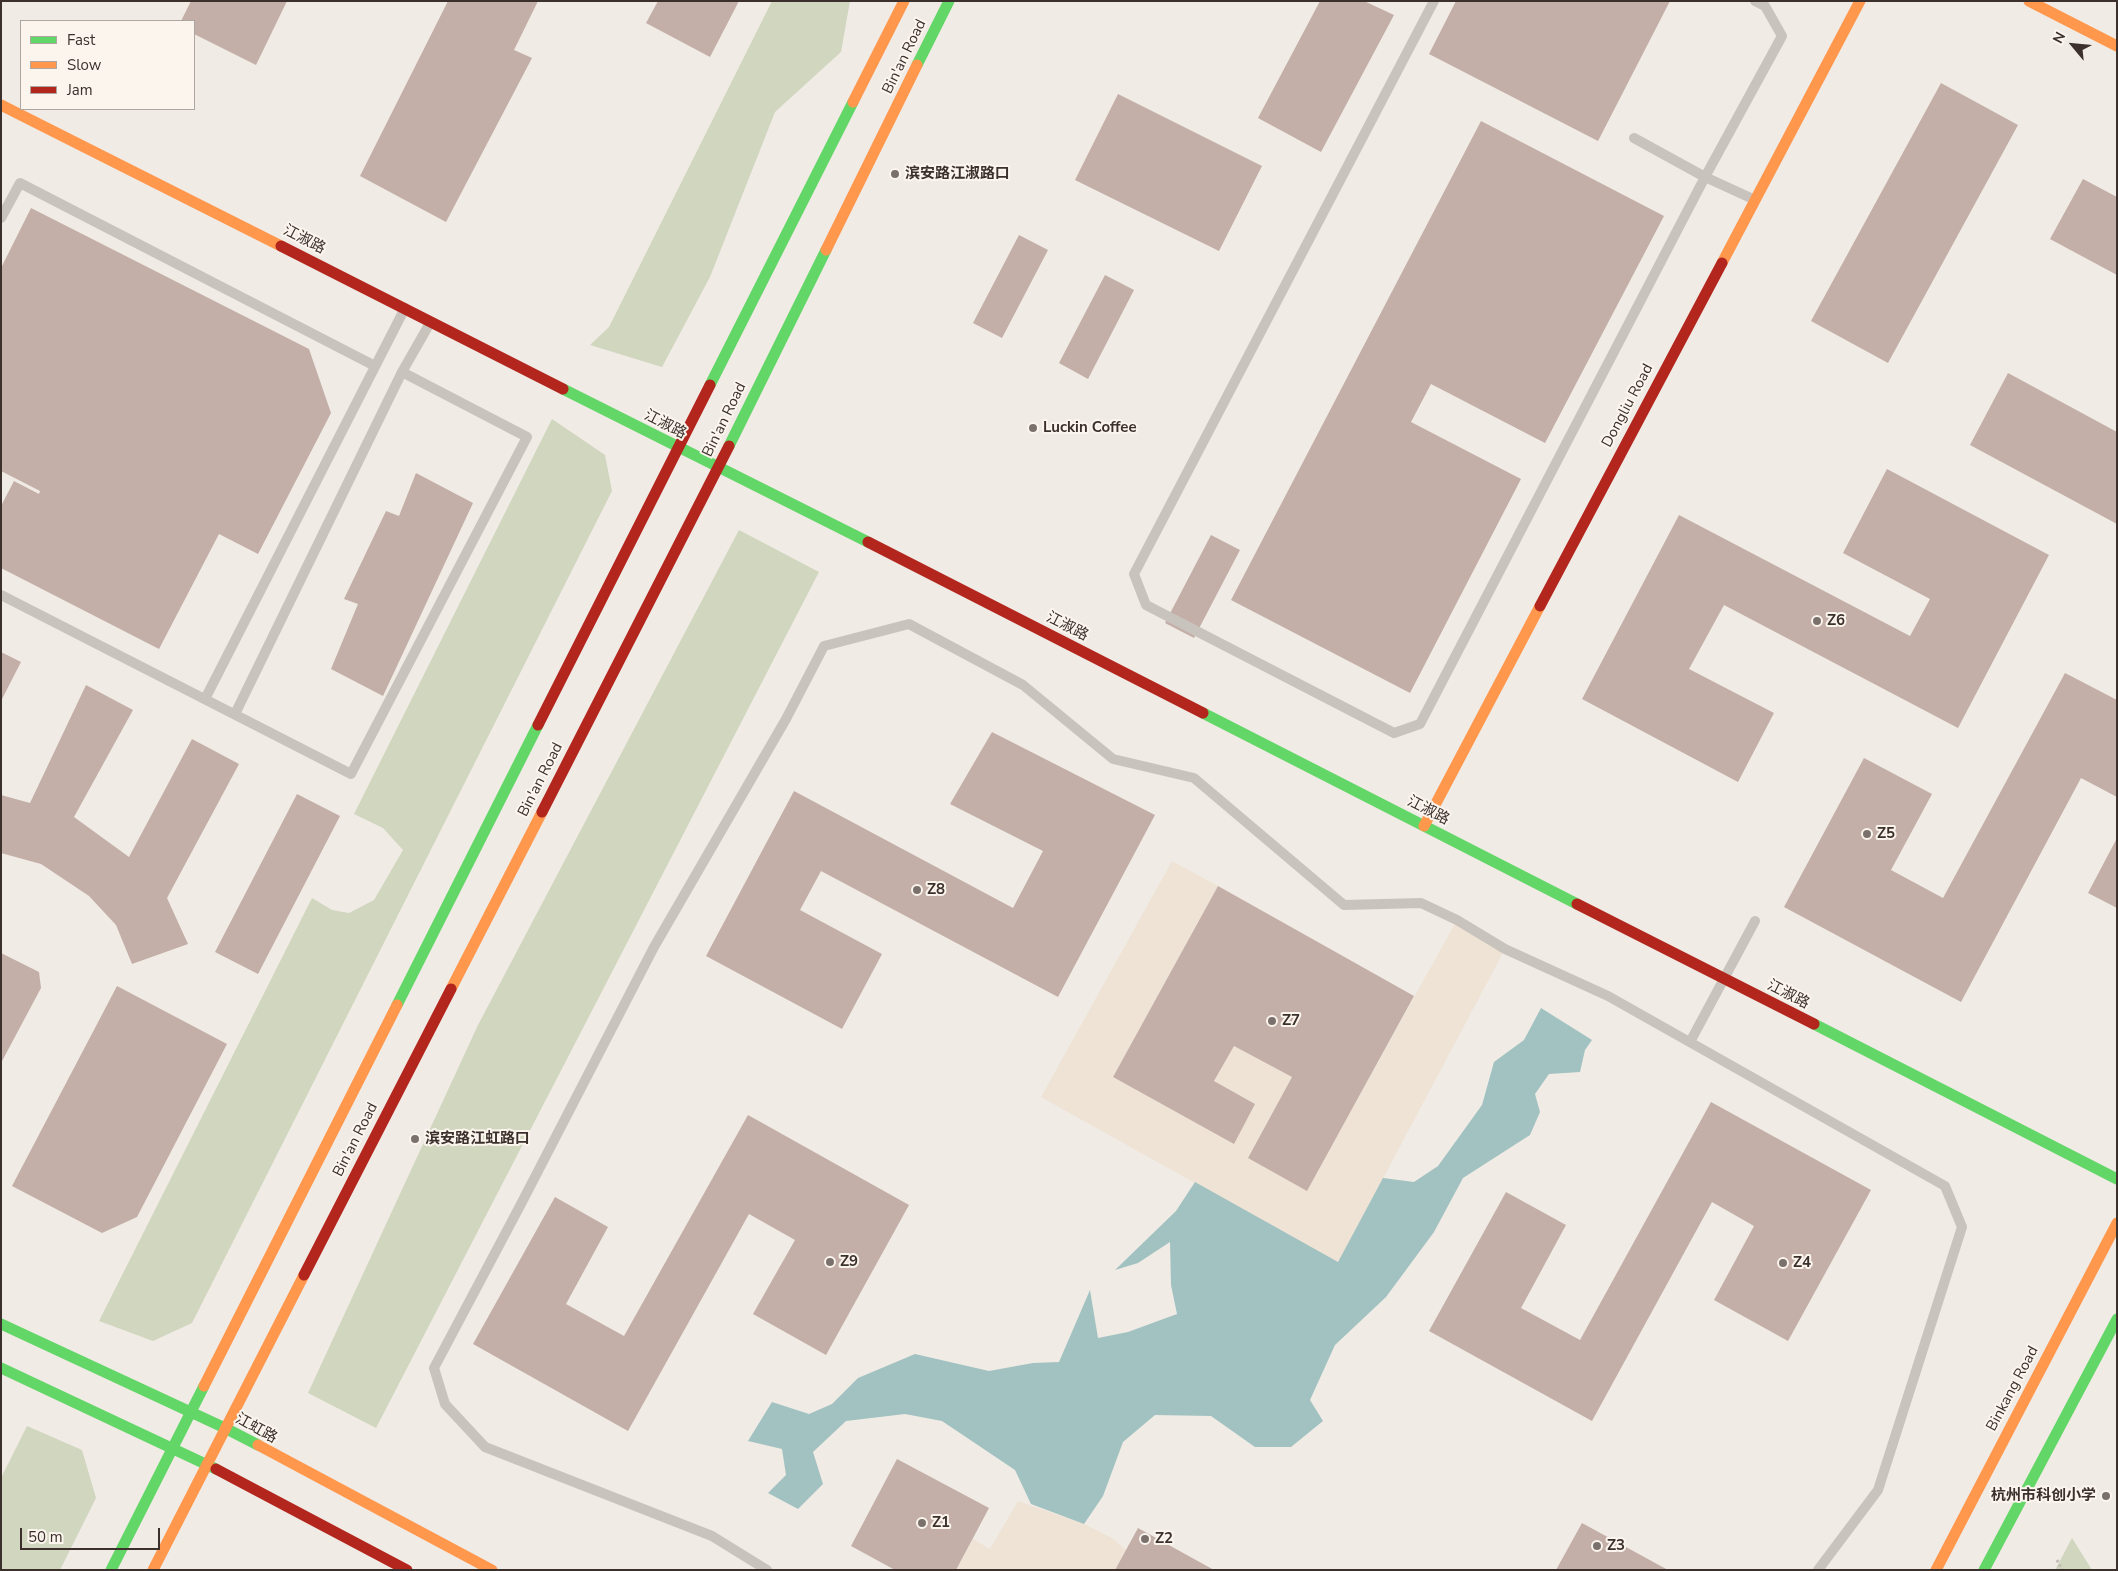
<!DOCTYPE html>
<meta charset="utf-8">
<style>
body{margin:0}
#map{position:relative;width:2118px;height:1571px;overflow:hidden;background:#f0ebe5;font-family:"Nunito Sans",sans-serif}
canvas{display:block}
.frame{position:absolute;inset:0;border:2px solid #3b302b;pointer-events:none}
.legend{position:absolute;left:20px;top:20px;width:175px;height:90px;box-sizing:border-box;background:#fbf5ee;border:1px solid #aea6a0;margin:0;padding:6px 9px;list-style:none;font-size:15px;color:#3b302b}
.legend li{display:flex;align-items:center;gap:10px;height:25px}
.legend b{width:25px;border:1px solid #aea6a0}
.north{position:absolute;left:2048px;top:20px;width:50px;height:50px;-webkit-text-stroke:4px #fbf5ee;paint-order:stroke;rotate:298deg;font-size:14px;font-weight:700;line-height:20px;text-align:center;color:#3b302b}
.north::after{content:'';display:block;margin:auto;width:18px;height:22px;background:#3b302b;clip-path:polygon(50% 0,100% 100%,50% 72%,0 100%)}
.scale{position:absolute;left:20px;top:1528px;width:140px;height:22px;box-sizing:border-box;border:2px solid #3b302b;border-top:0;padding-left:6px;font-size:15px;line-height:18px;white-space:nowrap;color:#3b302b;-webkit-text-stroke:4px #fbf5ee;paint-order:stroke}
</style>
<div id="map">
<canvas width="2118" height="1571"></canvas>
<div class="frame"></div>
<ul class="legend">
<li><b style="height:6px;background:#63d668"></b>Fast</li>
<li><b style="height:6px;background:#ff974d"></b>Slow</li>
<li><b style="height:6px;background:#b3261e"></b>Jam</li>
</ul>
<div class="north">N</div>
<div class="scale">50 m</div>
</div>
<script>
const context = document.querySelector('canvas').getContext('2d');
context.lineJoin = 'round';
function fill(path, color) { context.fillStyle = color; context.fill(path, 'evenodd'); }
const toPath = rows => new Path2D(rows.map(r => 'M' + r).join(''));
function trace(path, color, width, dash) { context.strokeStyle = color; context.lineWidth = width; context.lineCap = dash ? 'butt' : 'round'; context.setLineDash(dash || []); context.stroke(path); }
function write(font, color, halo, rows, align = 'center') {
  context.font = font + ' "Nunito Sans","Noto Sans SC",sans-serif'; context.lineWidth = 4; context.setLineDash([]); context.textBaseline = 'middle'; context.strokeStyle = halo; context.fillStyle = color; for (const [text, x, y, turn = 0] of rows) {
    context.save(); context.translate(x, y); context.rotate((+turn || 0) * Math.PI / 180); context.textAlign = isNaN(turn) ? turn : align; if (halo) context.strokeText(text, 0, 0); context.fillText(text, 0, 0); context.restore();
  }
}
fill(toPath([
 [772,1,850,1,841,52,775,112,710,277,662,367,590,345,609,327],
 [552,419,605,455,612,491,192,1323,153,1341,99,1321,312,898,332,910,349,913,374,900,403,850,383,828,354,814],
 [739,530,819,572,376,1428,308,1393,478,1025],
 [27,1426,82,1450,96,1498,60,1570,1,1570,1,1478],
 [2072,1538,2092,1570,2055,1570]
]), '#d1d6bf');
fill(toPath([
 [1172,861,1218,886,1113,1077,1233,1143,1255,1104,1214,1081,1234,1046,1292,1077,1248,1158,1307,1190,1457,920,1505,949,1338,1263,1041,1097],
 [1018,1501,1084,1524,1112,1538,1126,1550,1115,1570,956,1570,973,1539,990,1549]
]), '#eee3d5');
fill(toPath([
 [1541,1008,1592,1040,1585,1050,1580,1072,1549,1074,1535,1094,1540,1112,1530,1135,1463,1178,1434,1232,1386,1297,1335,1345,1310,1400,1323,1421,1291,1447,1255,1447,1211,1416,1155,1415,1123,1442,1103,1496,1084,1524,1031,1504,1015,1470,942,1421,905,1414,846,1421,813,1452,823,1484,798,1509,768,1493,786,1475,782,1449,748,1441,772,1402,809,1414,832,1404,858,1378,915,1354,989,1371,1033,1363,1059,1362,1090,1290,1098,1338,1128,1332,1177,1314,1171,1285,1170,1242,1138,1263,1115,1270,1176,1211,1195,1182,1338,1262,1383,1178,1414,1182,1438,1166,1482,1105,1494,1062,1524,1040]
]), '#a1c2c1');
fill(toPath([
 [191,1,287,1,256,65,194,34,194,21,181,21],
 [448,1,538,1,514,50,532,58,446,222,360,176],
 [658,1,739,1,710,57,646,23],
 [1320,1,1364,1,1394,15,1321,152,1258,118],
 [1456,1,1670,1,1598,141,1429,54],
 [1941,83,2018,125,1888,363,1811,321],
 [1118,94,1262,166,1219,251,1075,180],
 [1481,121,1664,216,1545,443,1431,384,1411,422,1521,479,1410,693,1231,600],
 [2083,179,2117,197,2117,275,2050,239],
 [31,208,309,349,331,413,258,554,219,534,159,649,1,568,1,506,14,481,39,494,40,491,1,471,1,268],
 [1019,235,1048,250,1002,338,973,323],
 [1105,275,1134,290,1088,379,1059,363],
 [2008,373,2117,432,2117,524,1970,445],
 [1887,469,2049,555,1958,728,1724,605,1689,669,1774,713,1738,782,1582,699,1679,515,1910,636,1930,599,1843,553],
 [416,473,473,503,383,696,331,669,358,604,344,599,386,511,399,516],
 [1211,535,1240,550,1194,638,1165,623],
 [1,652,21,662,1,701],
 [2065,673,2117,700,2117,797,2081,778,1961,1002,1784,907,1864,758,1932,794,1891,870,1943,898],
 [86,685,133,710,74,817,129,857,192,739,239,764,167,898,188,944,132,964,116,925,89,896,41,864,1,853,1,795,30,803],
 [992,732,1155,815,1058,997,821,871,800,910,882,954,842,1029,706,956,794,791,1013,908,1043,851,950,804],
 [297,794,340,816,258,974,215,952],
 [2117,838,2117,908,2088,893],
 [1218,886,1414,996,1307,1191,1248,1158,1292,1077,1234,1046,1214,1081,1255,1104,1234,1144,1113,1077],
 [1,953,39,972,41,988,1,1063],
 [117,986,227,1044,137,1217,102,1233,12,1186],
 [1711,1102,1871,1190,1788,1341,1714,1300,1754,1226,1712,1202,1592,1421,1429,1331,1506,1192,1566,1225,1521,1308,1580,1340],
 [748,1115,909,1205,826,1355,753,1314,795,1240,749,1214,628,1431,473,1344,555,1197,608,1227,566,1304,624,1336],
 [897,1459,989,1508,956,1570,895,1570,851,1546],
 [1582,1523,1668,1570,1556,1570],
 [1138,1528,1214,1570,1115,1570]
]), '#c3afa7');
trace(toPath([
 [2057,1560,2062,1570]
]), '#c2bbb6', 3, [2.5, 2.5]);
trace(toPath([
 [1434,1,1134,574,1146,605,1394,733,1420,724,1705,177,1782,36,1765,6,1755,1],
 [1634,138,1705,177,1753,199],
 [1,218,20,183,375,366],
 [402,372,430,323],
 [1,595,351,774,527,437,402,372,235,714],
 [205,699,405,308],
 [1690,1042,1755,921],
 [767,1570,712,1536,485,1447,445,1404,434,1368,521,1204,654,947,786,719,824,646,909,624,1023,685,1113,759,1194,778,1344,905,1421,903,1457,920,1505,949,1608,996,1945,1186,1962,1227,1878,1490,1818,1570]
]), '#c9c3be', 10);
trace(toPath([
 [917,65,949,1],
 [710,385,853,102],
 [563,389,868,542],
 [729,446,826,250],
 [1203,713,1577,904],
 [397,1005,538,725],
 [1814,1024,2117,1179],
 [1,1324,225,1428,258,1445],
 [1,1368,216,1469],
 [111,1570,204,1386],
 [1984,1570,2117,1319]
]), '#63d668', 11);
trace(toPath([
 [2029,1,2117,46],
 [853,102,904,1],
 [1,105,281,246],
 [826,250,917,65],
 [1722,263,1860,1],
 [1424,826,1540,606],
 [451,989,542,812],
 [204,1386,397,1005],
 [258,1445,492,1570],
 [153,1570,304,1275],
 [1936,1570,2117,1223]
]), '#ff974d', 11);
trace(toPath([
 [281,246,563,389],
 [868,542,1203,713],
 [1540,606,1722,263],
 [538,725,710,385],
 [542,812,729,446],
 [1577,904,1814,1024],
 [304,1275,451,989],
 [216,1469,407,1570]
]), '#b3261e', 11);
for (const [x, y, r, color] of [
 [895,174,5,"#7a716c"],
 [1033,428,5,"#7a716c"],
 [1817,621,5,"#7a716c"],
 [1867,834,5,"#7a716c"],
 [917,890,5,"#7a716c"],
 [1272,1021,5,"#7a716c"],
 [415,1139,5,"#7a716c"],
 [830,1262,5,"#7a716c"],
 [1783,1263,5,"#7a716c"],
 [2106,1496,5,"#7a716c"],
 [922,1523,5,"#7a716c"],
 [1145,1539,5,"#7a716c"],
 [1597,1546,5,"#7a716c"]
]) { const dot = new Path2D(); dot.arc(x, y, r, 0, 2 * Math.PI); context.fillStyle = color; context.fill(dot); trace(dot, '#fbf5ee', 2); }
write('15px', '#3b302b', '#fbf5ee', [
 ["Bin'an Road",905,57,-64],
 ["江淑路",304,240,27],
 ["Dongliu Road",1628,406,-62],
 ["Bin'an Road",725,420,-64],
 ["江淑路",665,425,27],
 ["江淑路",1067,627,27],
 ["Bin'an Road",541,780,-63],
 ["江淑路",1428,811,27],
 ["江淑路",1788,995,27],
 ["Bin'an Road",356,1140,-63],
 ["Binkang Road",2013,1389,-62],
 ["江虹路",256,1429,29]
]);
write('bold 15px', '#3b302b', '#fbf5ee', [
 ["滨安路江淑路口",905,174],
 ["Luckin Coffee",1043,428],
 ["Z6",1827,621],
 ["Z5",1877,834],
 ["Z8",927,890],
 ["Z7",1282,1021],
 ["滨安路江虹路口",425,1139],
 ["Z9",840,1262],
 ["Z4",1793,1263],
 ["杭州市科创小学",2096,1496,"right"],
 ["Z1",932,1523],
 ["Z2",1155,1539],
 ["Z3",1607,1546]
], 'left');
</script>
